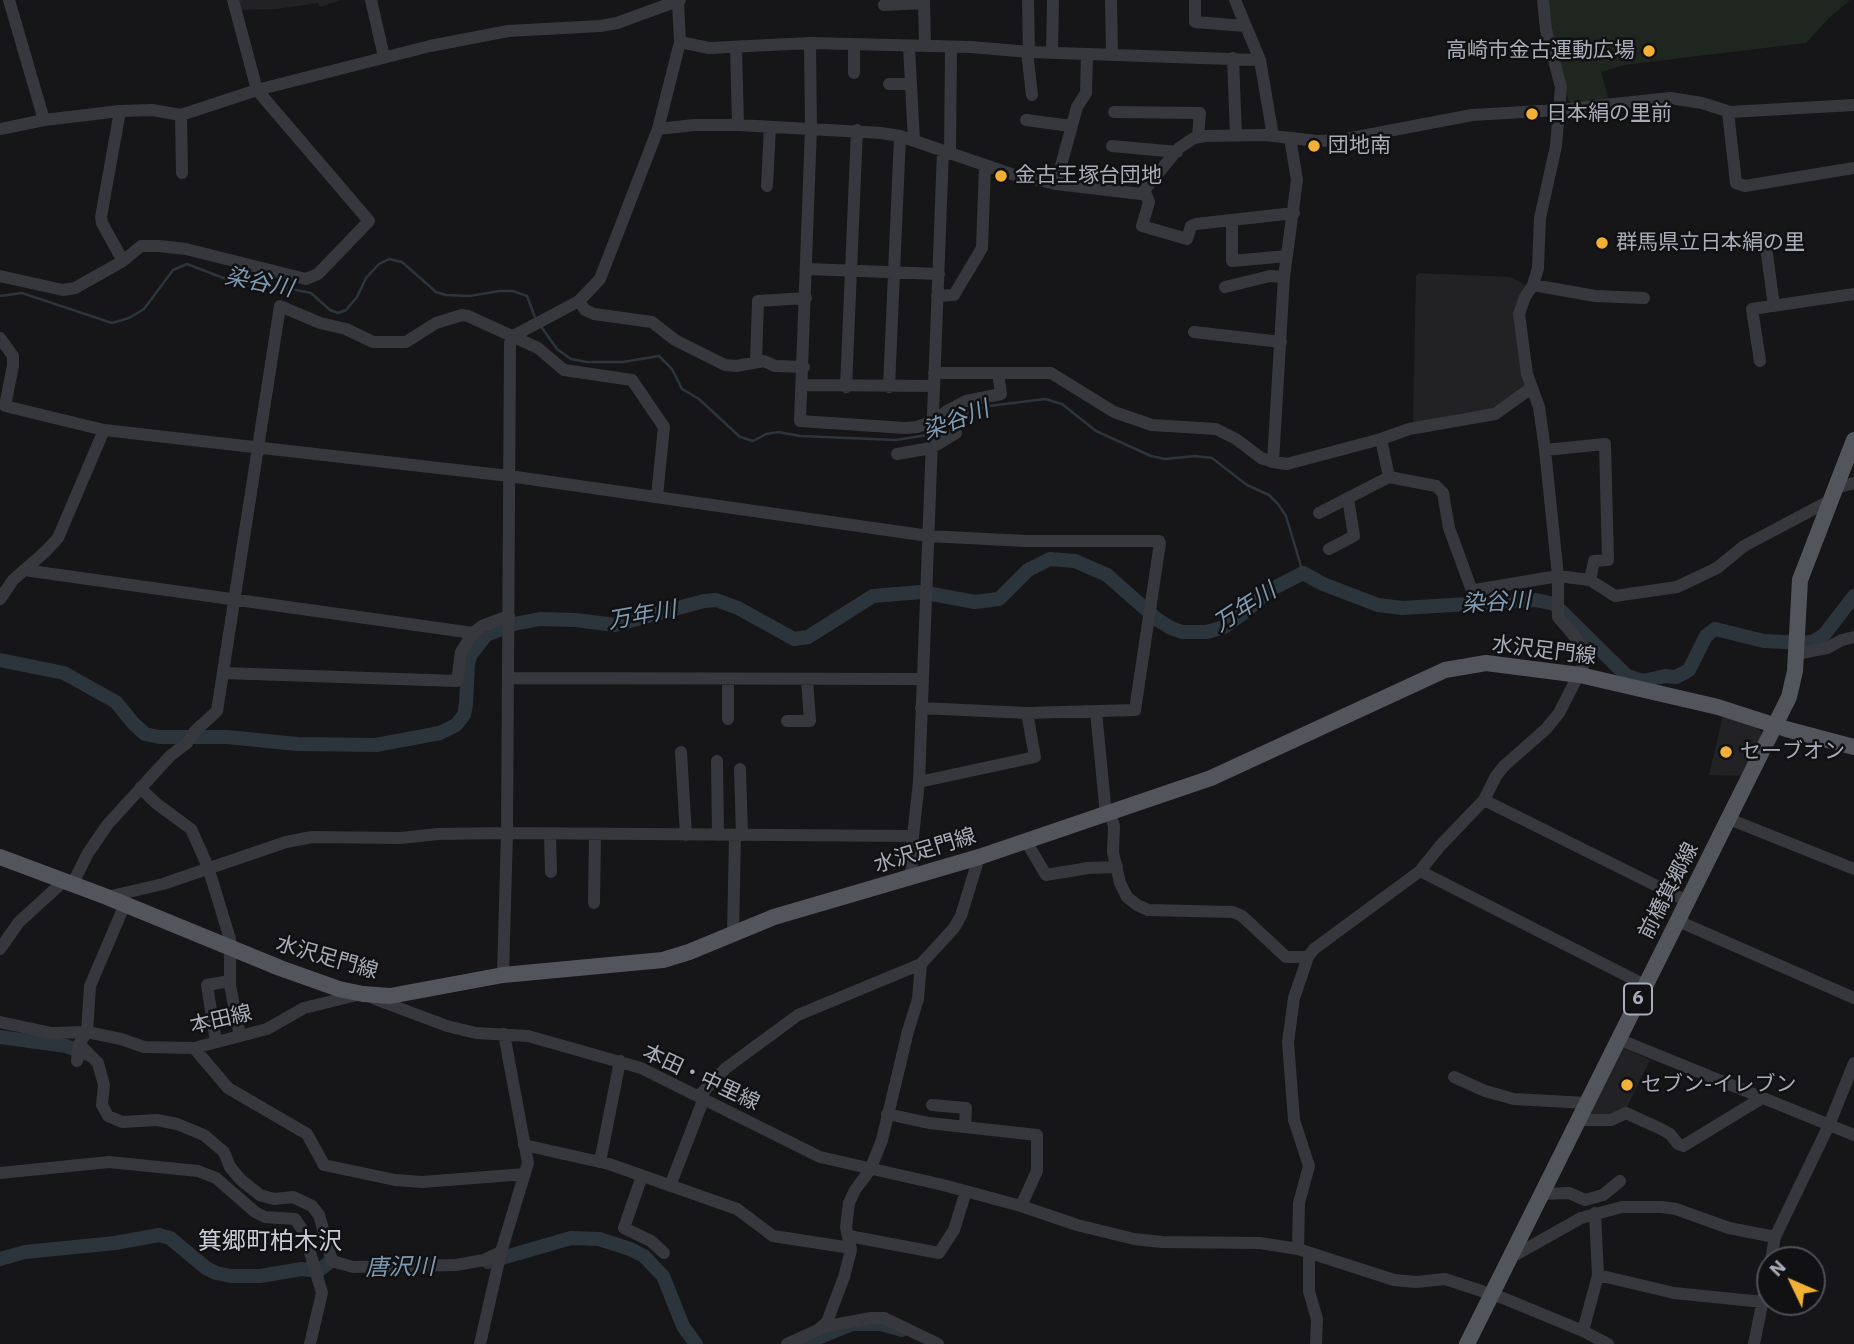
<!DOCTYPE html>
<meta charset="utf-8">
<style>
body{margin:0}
#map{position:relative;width:1854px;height:1344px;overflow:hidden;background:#161618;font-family:"IBM Plex Sans",sans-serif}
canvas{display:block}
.north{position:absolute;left:1756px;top:1246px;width:70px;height:70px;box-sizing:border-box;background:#111113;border:2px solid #4d4f55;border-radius:50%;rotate:314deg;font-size:19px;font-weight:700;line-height:28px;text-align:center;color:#a8adb8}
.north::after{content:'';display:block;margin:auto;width:24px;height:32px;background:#f2b134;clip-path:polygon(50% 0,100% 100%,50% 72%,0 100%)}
</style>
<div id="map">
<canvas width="1854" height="1344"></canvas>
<div class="north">N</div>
</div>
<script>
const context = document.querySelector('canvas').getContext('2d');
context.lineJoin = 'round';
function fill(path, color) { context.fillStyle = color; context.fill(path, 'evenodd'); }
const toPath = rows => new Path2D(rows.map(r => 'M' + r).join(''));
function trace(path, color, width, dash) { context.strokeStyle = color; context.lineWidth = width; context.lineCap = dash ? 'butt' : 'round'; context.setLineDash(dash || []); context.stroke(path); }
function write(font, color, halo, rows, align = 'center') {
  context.font = font + ' "IBM Plex Sans","Noto Sans JP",sans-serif'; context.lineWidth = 5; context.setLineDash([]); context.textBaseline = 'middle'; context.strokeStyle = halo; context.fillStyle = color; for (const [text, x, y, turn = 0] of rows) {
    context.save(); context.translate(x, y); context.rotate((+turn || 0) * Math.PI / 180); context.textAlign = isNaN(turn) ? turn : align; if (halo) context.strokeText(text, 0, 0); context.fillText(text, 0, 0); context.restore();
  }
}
fill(toPath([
 [238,0,341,0,320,7,318,3,277,9,240,10],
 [1419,273,1510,277,1524,284,1526,289,1519,301,1526,386,1496,411,1463,413,1416,424,1413,420,1416,276],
 [1723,715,1758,725,1760,730,1763,739,1747,776,1709,775],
 [1622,1047,1650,1060,1626,1109,1610,1117,1587,1117]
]), '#222225');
fill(toPath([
 [1548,0,1850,0,1829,18,1806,43,1624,65,1601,72,1609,100,1571,103,1568,100,1565,78,1551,29]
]), '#1e261f');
trace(toPath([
 [0,296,22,293,112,323,129,318,144,309,173,270,187,264,239,284,266,284,311,293,330,310,338,313,346,310,357,297,366,278,379,264,389,259,402,262,436,292,446,295,470,296,499,291,513,291,527,296,536,320],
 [540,325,557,349,571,359,587,362,623,362,659,356,672,369,682,389,699,399,740,437,753,441,766,434,778,432,800,436,896,440,927,435],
 [937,433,969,412,989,406,1045,399,1062,404,1096,431,1151,456,1165,459,1195,456,1212,458,1247,485,1269,495,1278,504,1286,516,1303,573]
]), '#2c353c', 2.5);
trace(toPath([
 [0,660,64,673,116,702,133,723,145,734,159,737,227,737,297,744,376,745,440,733,456,725,464,715,466,704,468,664,470,656,486,635,514,624,540,619,576,620,615,625,704,601,716,600,738,608,794,639,808,637,873,596,921,592,975,602,999,599,1028,570,1050,559,1075,561,1107,575,1158,620,1171,628,1182,632,1207,632,1224,627,1246,611,1268,591,1303,573,1323,584,1378,605,1402,608,1536,600,1554,604,1627,676,1643,681,1665,676,1676,677,1689,670,1706,636,1715,629,1764,641,1805,643,1814,641,1824,635,1854,596],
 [0,1037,66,1046,87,1054],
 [0,1259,25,1252,115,1243,159,1235,170,1238,206,1268,216,1273,231,1276,260,1276,302,1269,318,1271,331,1261],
 [488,1262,571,1238,599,1239,630,1249,644,1256,663,1276,683,1326,696,1344],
 [803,1344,852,1324,881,1324,902,1330]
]), '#2c353c', 14);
trace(toPath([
 [9,0,44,120],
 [371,0,384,57],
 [924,0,925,46],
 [1028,0,1029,52],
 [1111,0,1112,54],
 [1195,0,1195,22,1245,26],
 [1235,0,1260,60,1273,136],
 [884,5,924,3],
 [680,42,709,48,810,43,971,47,1029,52,1260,60],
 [810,43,811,128,800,421,905,428,917,427,934,421,947,411,966,401,1001,394,998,373],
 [736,47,738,125],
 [909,47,914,141],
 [1027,52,1032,95],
 [1052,53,1053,0],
 [1233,58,1236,135],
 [854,73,854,45],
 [889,84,911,84],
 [120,111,101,217,102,223,123,261],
 [1114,112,1200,113,1198,137],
 [1728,112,1736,183,1745,186,1854,168],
 [181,115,182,173],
 [1026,120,1071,126],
 [0,129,44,120,120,111,152,110,181,115,257,90,430,46,508,31,600,26,617,23,680,0],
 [658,129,694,125,738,125,881,133,900,136,1011,174,1056,184,1141,194,1179,148,1194,138,1205,136,1265,135,1317,141,1341,140,1472,115,1559,110,1670,98,1702,103,1730,112,1854,105],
 [1112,146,1177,152],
 [950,154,951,47],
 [1056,184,1077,107,1086,93,1087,54],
 [767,186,770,127],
 [1145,192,1149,202,1142,226,1187,239,1191,226,1196,224,1294,213],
 [1232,220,1232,261,1287,256],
 [1765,240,1774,306],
 [807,269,939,274],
 [0,276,63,290,75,288,123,261,141,246,159,246,186,249,306,279,318,274,369,221,257,90,233,0],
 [1533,285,1595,296,1644,298],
 [1225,287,1270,276,1284,277],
 [937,296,954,295,982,248,985,166],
 [579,301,585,310,594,314,652,322,675,340,725,365,736,366,764,361,775,366,804,367],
 [1194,332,1281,342],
 [0,338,13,356,13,366,5,406,104,430,509,476,929,536,1025,541,1159,541,1160,543,1135,710,1027,713,921,708],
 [1760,361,1752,309,1854,294],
 [756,362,758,301,806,298],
 [934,373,1051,373,1114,412,1152,425,1216,429,1236,439,1261,458,1273,462,1287,464,1381,439,1389,477,1436,486,1443,493,1449,528,1471,588,1475,590,1558,576,1590,580,1615,596,1677,587,1717,568,1744,546,1829,501],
 [803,385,934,386],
 [846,387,857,130],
 [889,387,900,136],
 [1381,439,1409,429,1495,414,1530,389],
 [1545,450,1605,444,1608,560,1594,561,1590,580],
 [897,454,931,448,956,433],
 [1273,462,1284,277,1297,180,1290,138],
 [1835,488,1854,483],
 [1319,513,1389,477],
 [1329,549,1354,536,1348,498],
 [24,570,473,633],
 [0,599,13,580,46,551,58,538,104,430],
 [1796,654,1827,648,1842,640,1854,637],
 [223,673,457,681,461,652,473,633,482,626,509,616],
 [508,678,922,679],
 [1096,712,1106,815],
 [728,719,728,679],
 [787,721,810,721,807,679],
 [681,752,686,835],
 [717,761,718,835],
 [740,769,742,835],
 [919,782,1035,757,1027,713],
 [140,788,157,804,191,829,208,867,230,939,230,985,240,1036],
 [1484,800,1687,901],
 [1110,814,1114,826,1113,852,1120,883,1127,897,1137,905,1148,910,1233,912,1242,916,1286,957,1308,957],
 [1729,819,1854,869],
 [550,834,551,872],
 [1026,841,1046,875,1088,868,1117,867],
 [1420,871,1645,985],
 [911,877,913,836,919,782,943,151],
 [73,883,88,853,108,824,170,756,187,743,195,731,217,711,280,306,320,323,346,329,373,342,406,342,436,323,462,315,468,316,538,348,564,370,632,380,664,427,657,496],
 [107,897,163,884,286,842,312,837,401,838,438,834,507,833,913,836],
 [594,903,595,834],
 [1678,921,1854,998],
 [733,934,735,835],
 [0,949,19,922,64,881],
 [503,975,507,833,510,343,513,336,579,301,600,279,658,129,680,42,678,1],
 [375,999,447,1026,476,1033,528,1036,641,1068,820,1157,943,1185,1021,1206,1077,1225,1134,1239,1162,1242,1260,1243,1298,1249,1394,1280,1416,1282,1445,1279,1503,1298,1583,1331,1608,1344],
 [0,1022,52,1033,87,1032,121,1039,144,1047,194,1048,267,1029,304,1008,357,995],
 [1618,1039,1854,1135],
 [216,1042,207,985,230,981],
 [79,1044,98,1063,104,1085,102,1105,108,1116,122,1122,157,1120,177,1124,204,1135,224,1152,230,1167,241,1180,260,1195,274,1199,293,1197,312,1206,319,1215,332,1261,353,1267,456,1265,484,1260,501,1252],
 [194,1048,228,1088,307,1134,324,1165,395,1180,422,1182,525,1174],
 [77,1061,79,1044,87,1032,90,986,125,904],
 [1454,1077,1485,1091,1514,1099,1587,1103],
 [700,1095,726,1068,798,1015,921,964],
 [932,1105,966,1108,965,1126],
 [887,1114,929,1123,1037,1135,1037,1171,1021,1206],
 [1579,1120,1611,1120,1626,1113,1659,1128,1670,1134,1678,1144,1683,1146,1762,1098],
 [524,1145,609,1164,737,1209,773,1236,851,1248],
 [600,1162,620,1061],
 [0,1173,109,1162,198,1171,216,1178,255,1212,265,1217,295,1219,304,1232,322,1293,310,1344],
 [642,1176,624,1228,651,1241,664,1253],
 [670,1186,704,1098],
 [1541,1194,1569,1193,1585,1200,1603,1195,1620,1181],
 [849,1236,939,1253,954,1230,966,1191],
 [1298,1249,1299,1203,1309,1166,1294,1120,1288,1042,1294,998,1308,957,1314,949,1420,871,1440,846,1484,800,1496,776,1504,766,1546,729,1559,713,1583,666,1580,647,1576,638,1558,617,1558,576,1545,450,1539,407,1527,374,1519,314,1525,297,1533,285,1538,268,1540,218,1556,146,1559,110,1561,87,1546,30,1543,0],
 [1309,1253,1309,1291,1317,1319,1316,1344],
 [1511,1255,1517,1254,1581,1218,1622,1207,1662,1207,1676,1209,1729,1228,1775,1237],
 [1771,1260,1775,1237,1829,1125,1854,1063],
 [1598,1275,1674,1293,1763,1302],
 [823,1327,871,1318,884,1318,938,1344],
 [1583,1331,1598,1275,1595,1213],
 [480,1344,501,1252,528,1163,504,1034],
 [787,1344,818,1330,827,1322,844,1277,851,1250,846,1227,849,1203,855,1190,870,1170,882,1140,908,1031,918,999,921,964,954,928,961,916,979,857],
 [1754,1344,1770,1265]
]), '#37383d', 12);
trace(toPath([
 [0,857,107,897,280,968,339,989,363,994,390,996,503,975,663,960,689,952,774,917,979,857,1211,778,1445,670,1486,663,1580,675,1718,707,1786,729,1854,747],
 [1467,1344,1789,697,1795,671,1800,580,1854,440]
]), '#53555c', 16);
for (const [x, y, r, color] of [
 [1649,51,7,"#f2b134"],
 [1532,114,7,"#f2b134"],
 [1314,146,7,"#f2b134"],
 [1001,176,7,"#f2b134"],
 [1602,243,7,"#f2b134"],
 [1726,752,7,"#f2b134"],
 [1627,1085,7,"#f2b134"]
]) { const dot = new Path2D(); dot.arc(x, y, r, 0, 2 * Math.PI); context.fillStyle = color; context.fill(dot); trace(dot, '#111113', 2.5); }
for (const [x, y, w] of [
 [1638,999,28]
]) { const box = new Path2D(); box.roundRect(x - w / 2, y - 15.5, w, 31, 5); context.fillStyle = '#111113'; context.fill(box); trace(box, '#a8adb8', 2); }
write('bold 19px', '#a8adb8', null, [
 ["6",1638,999]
]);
write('21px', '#a8adb8', '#111113', [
 ["高崎市金古運動広場",1635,51,"right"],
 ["日本絹の里前",1546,114],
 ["団地南",1328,146],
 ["金古王塚台団地",1015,176],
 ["群馬県立日本絹の里",1616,243],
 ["セーブオン",1740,752],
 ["セブン-イレブン",1641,1085]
], 'left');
write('21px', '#a8adb8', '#111113', [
 ["水沢足門線",1544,651,7],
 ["水沢足門線",925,851,-17],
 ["前橋箕郷線",1669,891,-63],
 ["水沢足門線",327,958,16],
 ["本田線",221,1020,-13],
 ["本田・中里線",701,1078,25]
]);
write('italic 23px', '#7f9bb3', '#111113', [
 ["染谷川",259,283,11],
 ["染谷川",956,421,-21],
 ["染谷川",1496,603,-3],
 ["万年川",1245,608,-33],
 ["万年川",642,616,-10],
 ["唐沢川",400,1268,-1]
]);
write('24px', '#c9ccd4', '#111113', [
 ["箕郷町柏木沢",270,1242]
]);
</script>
